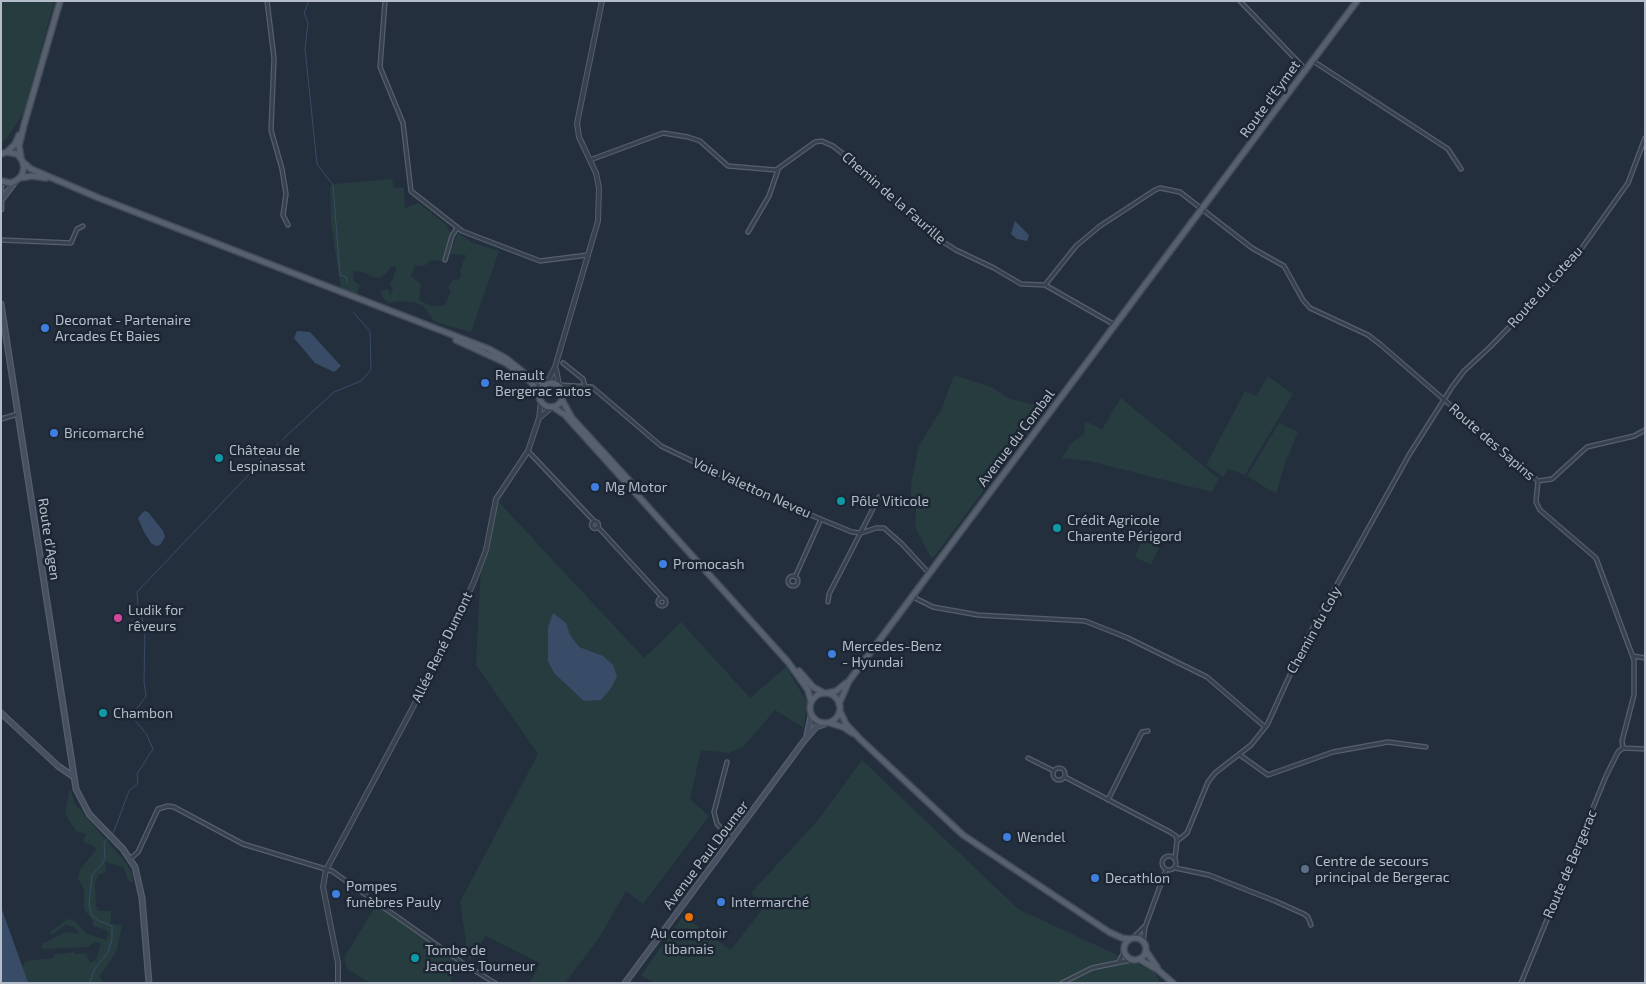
<!DOCTYPE html>
<meta charset="utf-8">
<style>
body{margin:0}
#map{position:relative;width:1646px;height:984px;overflow:hidden;background:#242f3e;font-family:"Exo 2",sans-serif}
canvas{display:block}
.frame{position:absolute;inset:0;border:2px solid #b4bcc9;pointer-events:none}
</style>
<div id="map">
<canvas width="1646" height="984"></canvas>
<div class="frame"></div>
</div>
<script>
const context = document.querySelector('canvas').getContext('2d');
context.lineJoin = 'round';
function fill(path, color) { context.fillStyle = color; context.fill(path, 'evenodd'); }
const toPath = rows => new Path2D(rows.map(r => 'M' + r).join(''));
function trace(path, color, width, dash) { context.strokeStyle = color; context.lineWidth = width; context.lineCap = dash ? 'butt' : 'round'; context.setLineDash(dash || []); context.stroke(path); }
function write(font, color, halo, rows, align = 'center') {
  context.font = font + ' "Exo 2",sans-serif'; context.lineWidth = 5; context.setLineDash([]); context.textBaseline = 'middle'; context.strokeStyle = halo; context.fillStyle = color; for (const [text, x, y, turn = 0] of rows) {
    context.save(); context.translate(x, y); context.rotate((+turn || 0) * Math.PI / 180); context.textAlign = isNaN(turn) ? turn : align; if (halo) context.strokeText(text, 0, 0); context.fillText(text, 0, 0); context.restore();
  }
}
fill(toPath([
 [1,1,54,2,24,112,7,138,1,143],
 [392,179,394,188,404,188,405,208,419,203,445,224,451,233,442,261,432,260,424,266,415,265,411,276,421,284,419,300,431,306,444,306,451,292,448,286,453,280,460,279,461,274,460,270,466,255,449,254,458,233,473,243,499,251,471,332,435,322,423,306,417,303,399,301,389,303,384,299,380,291,388,289,390,296,393,289,390,285,397,267,390,267,387,273,379,278,372,277,366,273,353,271,354,281,360,285,356,295,341,289,331,224,330,187,334,184],
 [954,375,991,387,1010,399,1041,406,1044,410,933,558,930,556,915,527,916,507,911,495,911,484,919,445,942,408],
 [1268,376,1293,394,1245,475,1228,469,1223,477,1206,465,1245,391,1256,396],
 [1121,398,1219,479,1212,492,1089,461,1062,458,1071,443,1084,434,1085,421,1102,429],
 [1279,423,1298,432,1284,466,1276,494,1247,476],
 [496,499,644,658,681,622,750,698,786,667,807,702,804,728,775,710,743,747,729,753,701,750,690,799,709,816,643,904,626,891,599,938,565,983,530,983,540,963,486,936,469,961,460,902,538,754,476,665,481,565],
 [1142,540,1159,548,1151,565,1135,557],
 [862,760,1018,909,1154,972,1161,983,654,983,641,975,683,916,731,950,766,904,751,893,818,820],
 [70,788,75,804,124,860,132,873,133,883,129,881,123,867,105,862,106,872,99,875,95,882,96,906,99,911,111,911,111,924,121,925,121,931,116,952,99,977,105,983,26,983,22,966,26,961,54,958,54,955,74,952,75,954,86,953,90,963,96,960,101,943,95,942,88,947,42,949,42,944,65,932,79,934,74,927,66,925,51,935,50,932,68,919,73,920,87,934,106,940,109,934,106,930,93,926,93,921,84,909,84,889,78,878,81,868,96,850,94,846,83,842,86,834,76,831,65,814],
 [376,905,460,964,449,983,370,983,347,969,344,958]
]), '#263c3f');
fill(toPath([
 [1015,221,1029,235,1027,241,1017,239,1011,234],
 [297,331,310,332,341,366,334,372,315,363,294,338],
 [144,511,148,512,163,531,165,537,160,545,156,546,151,543,144,532,138,518],
 [553,613,566,623,570,635,579,647,603,656,613,665,617,676,611,688,601,700,584,701,554,673,548,661,548,628],
 [1,907,25,974,28,983,1,983]
]), '#394c67');
trace(toPath([
 [309,1,304,13,308,23,305,49,317,164,333,185,340,275,346,277,347,282],
 [283,439,334,392,361,381,371,370,370,331,353,312],
 [113,834,129,791,138,783,137,774,153,749,147,735,135,720,135,711,146,696,144,681,145,628,138,607,137,592,278,444],
 [90,983,94,970,108,952,112,940,112,926,97,920,92,915,89,905,92,875,102,864,105,858,104,843,107,839]
]), '#394c67', 1);
const minor = toPath([
 [267,1,274,58,271,130,282,169,286,194,283,215,288,225],
 [385,1,380,67,403,123,411,191,462,231,540,261,588,255],
 [1240,1,1305,69],
 [1313,61,1448,149,1461,169],
 [590,160,663,133,688,137,700,141,728,166,776,170,815,142,822,141,833,146,860,167,934,236,956,250,994,268,1021,284,1045,285,1115,325],
 [748,232,769,196,778,170],
 [1,240,71,243,77,229,83,226],
 [445,260,452,236,457,228],
 [1045,285,1076,246,1100,226,1155,190,1160,188,1180,192,1252,248,1284,266,1303,300,1310,308,1368,335,1381,345,1538,481],
 [563,363,583,379,585,386],
 [559,385,592,387,661,446,767,497,852,532,861,533,876,528,884,528,902,544,926,570],
 [563,398,575,388],
 [1,419,18,414],
 [528,451,594,521],
 [1538,481,1536,502,1540,510,1596,558,1634,660,1634,695,1622,741,1623,748],
 [1538,481,1552,479,1587,447,1634,436,1645,430],
 '591.5 525a3.5 3.5 0 1 1 7 0a3.5 3.5 0 1 1-7 0Z',
 [598,527,663,598],
 '788 581a5 5 0 1 1 10 0a5 5 0 1 1-10 0Z',
 [795,577,821,519],
 [913,597,933,607,978,615,1085,621,1128,638,1207,677,1265,727],
 '658 602a4 4 0 1 1 8 0a4 4 0 1 1-8 0Z',
 [828,602,829,594,879,497],
 [1633,656,1645,658],
 [1623,748,1645,749],
 [1240,755,1268,775,1333,752,1388,742,1426,747],
 [1028,758,1054,771],
 [727,762,714,812,717,824,732,839],
 '1053 774a6 6 0 1 1 12 0a6 6 0 1 1-12 0Z',
 [1065,777,1170,832,1176,836,1177,840],
 [1108,800,1142,732,1148,731],
 '1162 863a7 7 0 1 1 14 0a7 7 0 1 1-14 0Z',
 [1175,858,1177,841,1187,833,1208,782,1215,773,1251,745,1267,725,1306,640,1409,455,1452,387,1464,371,1490,347,1557,278,1579,252,1628,183,1645,138],
 [130,859,138,852,158,809,168,806,174,807,243,844,332,871,464,964,495,983],
 [1175,868,1209,875,1275,901,1304,914,1308,917,1311,925],
 [1133,938,1144,927],
 [1143,943,1145,927,1166,870],
 [1119,962,1124,952],
 [1062,983,1092,968,1131,960],
 [1521,983,1606,776,1618,752,1623,748]
]);
const tertiary = toPath([
 [556,369,559,385],
 [547,383,555,367,598,221,599,188,596,173,579,137,577,123,602,1],
 [539,418,552,407],
 [338,983,338,963,323,887,326,870,412,709,473,584,486,550,496,499,528,451,539,418,541,401]
]);
const secondary = toPath([
 [1,185,1,209],
 [3,198,15,182],
 [1,304,76,789,89,814,123,849,135,867,142,898,149,983],
 [1,713,58,766,74,777],
 [807,735,811,716],
 [625,983,804,741,816,727,825,724]
]);
const primary = toPath([
 [7,152,15,144,19,135],
 [1,154,7,152,17,154,22,160,24,167,22,175,17,180,11,183,1,181],
 [21,157,19,146,24,125,60,1],
 [24,163,31,169,99,198,489,349,507,359,532,379,546,384],
 [20,178,32,176,46,178],
 [456,340,506,363,531,382,539,395],
 '539 395a12 12 0 1 1 24 0a12 12 0 1 1-24 0Z',
 [562,400,572,418,637,489],
 [553,407,565,415,788,662,808,690,811,702],
 [799,671,813,687,824,693],
 '810 708a15 15 0 1 1 30 0a15 15 0 1 1-30 0Z',
 [828,693,836,691,846,683],
 [839,704,849,681,1357,1],
 [840,711,846,724,860,739,963,835,1109,932,1122,938,1130,939],
 [830,723,843,727,852,733],
 '1124 949a11 11 0 1 1 22 0a11 11 0 1 1-22 0Z',
 [1146,951,1157,967],
 [1139,959,1158,970,1173,983]
]);
trace(minor, '#565f6c', 5.5);
trace(tertiary, '#565f6c', 6);
trace(secondary, '#565f6c', 7);
trace(primary, '#414a57', 8);
trace(minor, '#38414e', 3);
trace(tertiary, '#38414e', 4);
trace(secondary, '#465061', 4.5);
trace(primary, '#56606e', 5);
for (const [x, y, r, color] of [
 [45,328,5,"#3f7fe0"],
 [485,383,5,"#3f7fe0"],
 [54,433,5,"#3f7fe0"],
 [219,458,5,"#0f9aa8"],
 [595,487,5,"#3f7fe0"],
 [841,501,5,"#0f9aa8"],
 [1057,528,5,"#0f9aa8"],
 [663,564,5,"#3f7fe0"],
 [118,618,5,"#d1479c"],
 [832,654,5,"#3f7fe0"],
 [103,713,5,"#0f9aa8"],
 [1007,837,5,"#3f7fe0"],
 [1305,869,5,"#5c6f8a"],
 [1095,878,5,"#3f7fe0"],
 [336,894,5,"#3f7fe0"],
 [721,902,5,"#3f7fe0"],
 [689,917,5,"#e8710a"],
 [415,958,5,"#0f9aa8"]
]) { const dot = new Path2D(); dot.arc(x, y, r, 0, 2 * Math.PI); context.fillStyle = color; context.fill(dot); trace(dot, '#1d2633', 2); }
write('14px', '#b4bcc9', '#1d2633', [
 ["Route d'Eymet",1270,99,-54],
 ["Chemin de la Faurille",894,198,41],
 ["Route du Coteau",1545,287,-48],
 ["Avenue du Combal",1016,438,-53],
 ["Route des Sapins",1492,442,41],
 ["Voie Valetton Neveu",752,488,24],
 ["Route d'Agen",49,539,81],
 ["Chemin du Coly",1314,630,-61],
 ["Allée René Dumont",442,647,-64],
 ["Avenue Paul Doumer",706,855,-53],
 ["Route de Bergerac",1570,864,-67]
]);
write('14px', '#b4bcc9', '#1d2633', [
 ["Decomat - Partenaire",55,320],
 ["Arcades Et Baies",55,336],
 ["Renault",495,375],
 ["Bergerac autos",495,391],
 ["Bricomarché",64,433],
 ["Château de",229,450],
 ["Lespinassat",229,466],
 ["Mg Motor",605,487],
 ["Pôle Viticole",851,501],
 ["Crédit Agricole",1067,520],
 ["Charente Périgord",1067,536],
 ["Promocash",673,564],
 ["Ludik for",128,610],
 ["rêveurs",128,626],
 ["Mercedes-Benz",842,646],
 ["- Hyundai",842,662],
 ["Chambon",113,713],
 ["Wendel",1017,837],
 ["Centre de secours",1315,861],
 ["principal de Bergerac",1315,877],
 ["Decathlon",1105,878],
 ["Pompes",346,886],
 ["funèbres Pauly",346,902],
 ["Intermarché",731,902],
 ["Au comptoir",689,933,"center"],
 ["libanais",689,949,"center"],
 ["Tombe de",425,950],
 ["Jacques Tourneur",425,966]
], 'left');
</script>
